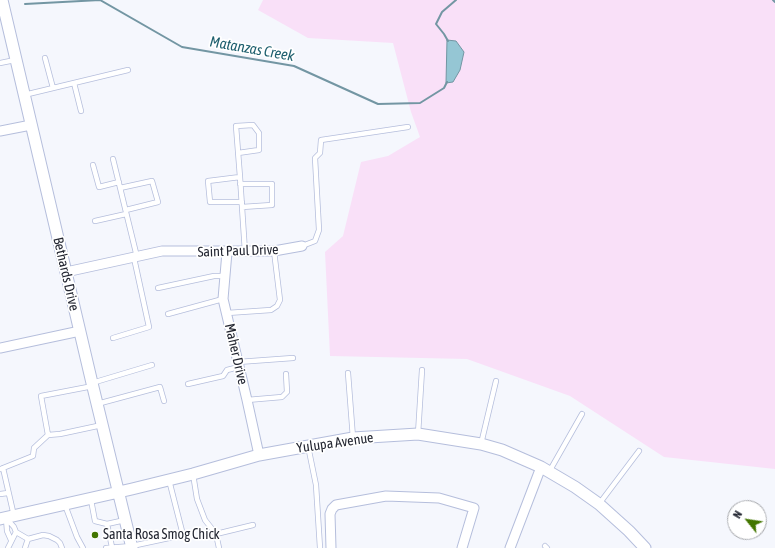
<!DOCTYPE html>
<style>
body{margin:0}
#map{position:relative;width:775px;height:548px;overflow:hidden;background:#f5f7fd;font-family:"Asap Condensed",sans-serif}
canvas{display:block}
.north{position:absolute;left:727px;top:500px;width:40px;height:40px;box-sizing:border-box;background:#fff;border:1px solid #a7a9ad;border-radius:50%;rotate:300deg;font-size:11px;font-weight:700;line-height:16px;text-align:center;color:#242732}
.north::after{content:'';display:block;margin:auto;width:14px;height:18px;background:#437600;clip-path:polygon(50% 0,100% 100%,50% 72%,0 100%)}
</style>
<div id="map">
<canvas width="775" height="548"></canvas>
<div class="north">N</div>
</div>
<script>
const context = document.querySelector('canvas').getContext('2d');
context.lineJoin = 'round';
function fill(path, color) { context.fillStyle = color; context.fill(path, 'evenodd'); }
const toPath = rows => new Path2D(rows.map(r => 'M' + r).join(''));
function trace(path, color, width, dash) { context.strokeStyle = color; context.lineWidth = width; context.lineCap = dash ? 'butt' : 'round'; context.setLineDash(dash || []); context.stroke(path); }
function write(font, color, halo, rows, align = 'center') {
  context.font = font + ' "Asap Condensed",sans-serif'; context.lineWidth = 3.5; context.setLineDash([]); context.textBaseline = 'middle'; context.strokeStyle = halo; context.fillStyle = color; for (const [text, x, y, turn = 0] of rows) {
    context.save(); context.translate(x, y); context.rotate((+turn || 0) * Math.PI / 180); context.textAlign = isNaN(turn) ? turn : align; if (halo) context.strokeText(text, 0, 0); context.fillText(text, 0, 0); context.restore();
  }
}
fill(toPath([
 [263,0,775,0,775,469,664,457,570,396,467,359,330,356,325,252,343,236,361,162,388,156,420,137,411,112,393,43,308,38,258,10]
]), '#f9e0f8');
const water = toPath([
 [447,40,456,41,464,52,460,70,453,82,446,83,447,40]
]);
fill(water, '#95c6d4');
trace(water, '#7396a3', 1);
trace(toPath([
 [773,0,775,2],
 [25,4,100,0,182,47,294,66,378,104,420,103,444,88,447,82],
 [448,41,444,34,436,24,442,12,456,0]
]), '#7396a3', 2);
const service = toPath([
 [45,58,53,88],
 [0,63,15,60],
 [74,83,81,111],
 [24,95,128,70],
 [238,153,259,150,259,133,253,125,236,126,240,177,245,252],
 [113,159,137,257],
 [93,165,99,187,119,182],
 [240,177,208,181,210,202,242,202],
 [240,184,272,184,272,205,242,207],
 [120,188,152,181,158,202,126,210],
 [95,221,126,214],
 [302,246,315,241,319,230,315,158,320,153,321,140,408,127],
 [158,288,214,276,225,276],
 [227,313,271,310,277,306,280,300,274,251],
 [168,314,223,299],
 [113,338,149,327,134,258],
 [238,362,293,358],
 [348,373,353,438],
 [92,383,152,365],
 [188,384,223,376,227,370,239,367],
 [247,400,282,397,287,392,286,374],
 [97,404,160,387,164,401],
 [418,434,422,370],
 [48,435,41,396,93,386],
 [481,444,496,381],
 [308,446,316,485,320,548],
 [3,468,33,456,34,448,48,435,60,434,102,425],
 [1,469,3,468,14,516],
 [549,472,582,414],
 [193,474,197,499,205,520,216,534,219,548],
 [0,494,8,493],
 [91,500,95,521,107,524],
 [599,504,639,451],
 [65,505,77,537,83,548],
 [16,532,28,539,43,535,49,536,57,540,60,543,62,548],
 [216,534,253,525],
 [545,546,547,548],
 [112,547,107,524,125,520],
 [8,548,16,532,14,527,6,518,7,531,11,540],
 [25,548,28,539],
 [106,548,132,546,183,535,169,480]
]);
const minor = toPath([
 [0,131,31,125],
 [227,252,223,299,247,400,259,455],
 [66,272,162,251,274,251,302,246],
 [0,348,80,331],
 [331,548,330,514,332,509,336,505,386,496,439,498,474,508,462,548],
 [510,548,541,467]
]);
const tertiary = toPath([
 [2,0,92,383,132,548],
 [0,519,132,489,193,474,259,455,353,438,418,434,481,444,502,450,541,467,575,487,599,504,629,531,645,548]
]);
trace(service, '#b5bedc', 6);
trace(minor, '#b5bedc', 11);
trace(tertiary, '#b5bedc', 13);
trace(service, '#fff', 4.5);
trace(minor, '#fff', 9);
trace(tertiary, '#fff', 11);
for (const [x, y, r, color] of [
 [95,535,4,"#437600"]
]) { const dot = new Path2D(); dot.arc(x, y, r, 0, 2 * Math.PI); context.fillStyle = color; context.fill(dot); trace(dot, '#fff', 1.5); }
write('14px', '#242732', '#fff', [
 ["Saint Paul Drive",238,251,-2],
 ["Bethards Drive",66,274,77],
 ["Maher Drive",236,354,77],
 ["Yulupa Avenue",335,443,-8]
]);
write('14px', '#242732', '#fff', [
 ["Santa Rosa Smog Chick",103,535]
], 'left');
write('italic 15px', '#1f606f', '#fff', [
 ["Matanzas Creek",252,49,10]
]);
</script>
